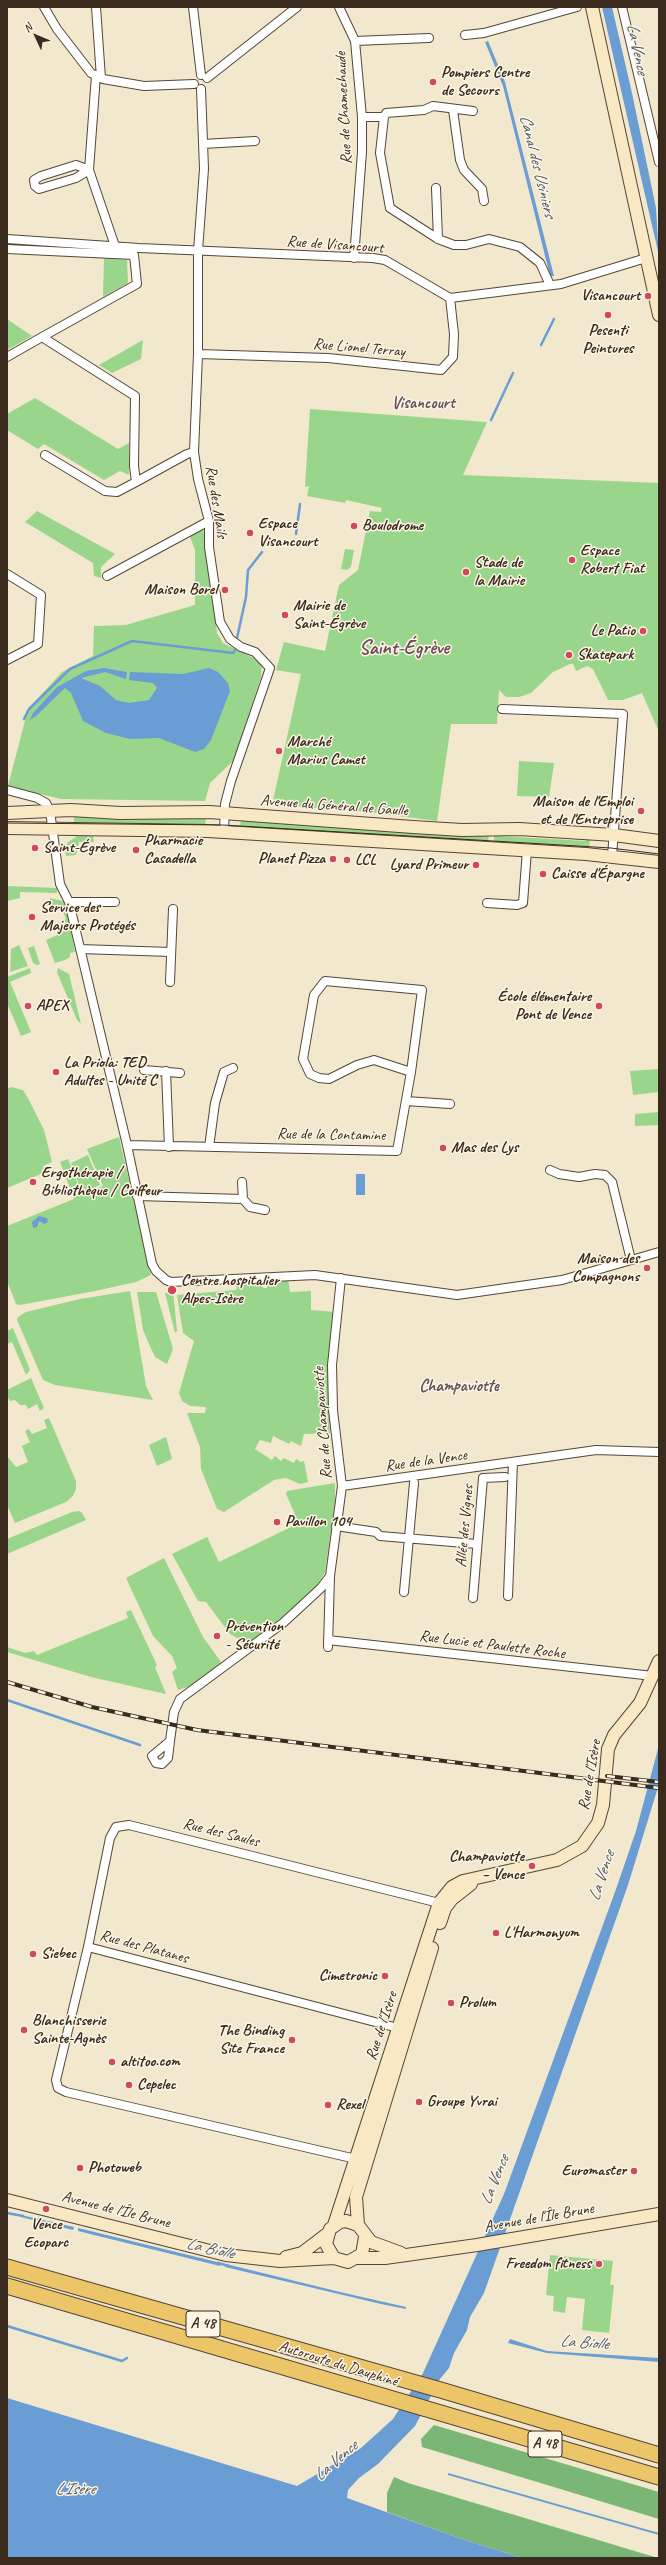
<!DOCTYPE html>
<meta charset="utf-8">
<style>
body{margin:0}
#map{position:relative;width:666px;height:2565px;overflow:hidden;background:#f1e8cd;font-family:Caveat,sans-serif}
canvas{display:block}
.frame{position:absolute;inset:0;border:8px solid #3b2a1e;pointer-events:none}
.north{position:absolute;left:16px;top:16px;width:40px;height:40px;-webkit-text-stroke:3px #fcf5e5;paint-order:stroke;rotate:314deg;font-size:11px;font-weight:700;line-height:16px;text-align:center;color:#3b2a1e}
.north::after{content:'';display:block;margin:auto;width:14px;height:18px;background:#3b2a1e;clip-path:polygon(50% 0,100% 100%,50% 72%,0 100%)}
</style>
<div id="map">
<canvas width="666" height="2565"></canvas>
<div class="frame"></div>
<div class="north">N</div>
</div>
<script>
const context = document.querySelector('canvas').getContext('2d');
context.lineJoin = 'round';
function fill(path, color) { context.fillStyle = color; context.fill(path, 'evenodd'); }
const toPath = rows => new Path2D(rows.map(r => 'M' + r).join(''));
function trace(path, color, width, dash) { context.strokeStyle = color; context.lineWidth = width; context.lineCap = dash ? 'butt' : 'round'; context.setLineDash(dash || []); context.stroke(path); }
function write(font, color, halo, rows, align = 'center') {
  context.font = font + ' Caveat,sans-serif'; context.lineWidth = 3; context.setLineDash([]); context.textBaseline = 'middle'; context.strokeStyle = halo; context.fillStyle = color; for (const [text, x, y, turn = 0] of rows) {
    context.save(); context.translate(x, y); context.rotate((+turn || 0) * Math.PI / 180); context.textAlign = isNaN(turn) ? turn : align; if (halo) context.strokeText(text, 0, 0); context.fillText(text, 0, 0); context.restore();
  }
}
fill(toPath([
 [104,258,127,260,128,283,103,297],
 [7,319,32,336,7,350],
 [143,340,141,359,112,373,99,365],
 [35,398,118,449,129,443,129,475,120,471,104,480,44,444,38,449,7,430,7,414],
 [310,409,487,422,463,475,659,483,659,732,642,693,623,700,608,700,593,669,587,666,576,671,573,664,570,664,553,672,531,693,519,697,506,697,499,690,497,724,451,724,437,821,351,810,272,805,301,674,276,670,284,642,325,651,339,585,358,570,370,511,381,512,382,508,346,500,345,503,307,496,309,486,305,487],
 [37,511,115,554,101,567,101,578,94,576,93,563,25,522],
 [203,526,217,633,223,643,262,662,261,677,233,761,210,783,205,801,61,799,8,786,28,709,62,672,93,656,94,626,126,625,195,605,195,550,189,534],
 [345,549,354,550,351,567,347,570,341,569],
 [519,761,554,763,549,797,517,796],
 [74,814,206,816,205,828,74,826],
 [241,818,489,832,488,844,240,830],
 [494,833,498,833,498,836,586,841,587,838,590,838,589,851,494,845],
 [77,836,93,836,94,842,79,842,76,855,66,856,65,849,67,843],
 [7,886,57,888,57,893,20,892,20,898,7,901],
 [50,898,62,901,67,907,75,952,70,953,70,957,65,960,55,963,46,940,60,934,60,922,66,919,60,905,55,907,50,903],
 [19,945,28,966,10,972,11,949],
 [34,946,40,964,37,965,33,963,28,948],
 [30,968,31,973,10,982,31,1032,21,1036,7,1003,7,977],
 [58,968,69,974,81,1024,77,1020,57,972],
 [659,1069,659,1092,633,1095,630,1071],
 [11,1087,23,1090,29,1100,44,1130,52,1162,43,1166,46,1172,7,1188,7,1089],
 [659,1112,659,1125,635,1126,635,1114],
 [119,1137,151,1275,136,1282,95,1291,20,1305,16,1304,7,1281,7,1226,74,1199,60,1162,68,1159,82,1195,103,1186,87,1149],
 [88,1155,100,1185,82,1193,71,1163],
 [288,1279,290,1292,311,1291,311,1310,336,1312,328,1368,330,1433,304,1434,301,1446,291,1441,289,1444,273,1436,271,1443,260,1440,255,1449,272,1460,275,1456,281,1461,284,1458,294,1463,296,1459,301,1462,304,1461,308,1482,300,1484,286,1478,274,1480,224,1512,217,1509,201,1469,200,1447,187,1413,205,1413,206,1407,190,1406,182,1401,179,1393,194,1341,183,1333,177,1295,236,1290,238,1282,262,1280,263,1288,267,1288,267,1280],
 [130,1291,146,1386,153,1400,55,1385,43,1380,17,1320,18,1317,26,1312,80,1299],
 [173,1291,177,1331,175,1333,165,1293],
 [137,1292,156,1292,173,1349,167,1364,155,1357,149,1344,143,1330],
 [13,1328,30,1370,26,1375,12,1342,7,1344,7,1331],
 [31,1378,44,1408,40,1411,37,1404,28,1409,26,1405,20,1405,15,1400,10,1401,7,1396,7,1390],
 [49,1418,76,1481,76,1489,73,1496,66,1502,15,1523,7,1505,7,1456,16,1467,28,1462,22,1446,30,1442,25,1431,29,1429,32,1434,47,1428,44,1420],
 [166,1437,172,1459,157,1466,149,1445],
 [335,1483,335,1502,325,1572,318,1585,293,1610,248,1644,230,1634,206,1602,198,1601,172,1554,207,1537,219,1562,299,1523,286,1494,287,1491],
 [79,1511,82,1513,86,1520,7,1554,7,1539,72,1512],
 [164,1558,203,1637,221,1662,220,1666,191,1686,178,1690,172,1672,177,1668,172,1656,153,1636,126,1578],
 [131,1610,157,1665,155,1667,166,1694,91,1677,7,1652,7,1647,25,1653,34,1651,37,1655,128,1618,126,1612],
 [550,2255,613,2261,610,2285,614,2285,609,2333,582,2330,585,2299,567,2297,565,2313,553,2311,554,2296,546,2295]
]), '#99d68b');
fill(toPath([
 [434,2425,659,2492,659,2519,422,2447,421,2439],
 [394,2477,408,2483,658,2558,522,2558,459,2538,387,2512,387,2493]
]), '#7ab777');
fill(toPath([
 [602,7,612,7,632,93,656,208,659,256],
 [488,41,505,82,554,276,550,276,503,86,485,42],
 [104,668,127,672,126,679,105,672,81,678,100,686,116,700,129,703,149,700,157,688,153,683,129,680,130,672,183,674,209,668,218,672,228,683,230,691,211,740,204,749,195,752,159,738,130,739,106,733,83,721,71,693,65,688,36,716,30,720,33,713,57,687,86,671],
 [356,1174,365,1174,365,1195,356,1195],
 [39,1216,47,1218,48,1222,44,1224,39,1221,37,1227,33,1228,32,1222],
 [659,1745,659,1784,628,1885,484,2293,470,2317,467,2330,454,2353,449,2368,440,2379,415,2426,378,2464,359,2478,348,2490,347,2498,459,2538,522,2558,7,2558,7,2398,297,2486,361,2448,393,2419,423,2373,504,2194,615,1892,636,1831],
 [21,2215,74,2227,73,2230,21,2217],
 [78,2228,221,2263,220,2266,78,2231],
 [226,2264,340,2292,406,2307,406,2309,381,2304,225,2267],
 [510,2339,547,2351,659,2358,659,2362,547,2353,508,2343],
 [448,2473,659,2533,659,2535,448,2475]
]), '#6b9dd5');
trace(toPath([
 [541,345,554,319],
 [491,420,513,373],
 [296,534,300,504],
 [237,638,246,597,248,570,262,552],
 [24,719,29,709,70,669,132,641,233,653,235,650],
 [7,1700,140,1745],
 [7,2213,23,2216],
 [218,2263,229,2266],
 [7,2326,122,2361,127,2358]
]), '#6b9dd5', 2.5);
const street = toPath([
 [44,7,57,29,91,73,103,79,144,86,194,84],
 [96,7,101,78],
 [193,7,201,75],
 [339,7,355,41,362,117,362,152,354,258],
 [622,7,659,162],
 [465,35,484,33,577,7],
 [355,41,429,38],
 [96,75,89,170,115,246],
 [207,78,297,7],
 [201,89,204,169,198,251,198,354,194,452,198,479,209,521,209,547,220,622,230,639,241,647,255,652,270,668,231,781,225,804,224,833],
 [453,110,460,160,464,170,482,189,484,201],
 [362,117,384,117,380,153,390,208,438,239,454,245,466,245,489,239,520,247,540,263,550,285],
 [384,117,386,113,424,110,433,106,473,111],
 [203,144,255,141],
 [76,165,89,170,76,178,39,189,35,186,34,180,41,176,76,165],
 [436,188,438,239],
 [7,239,139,248,373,258,385,260,450,298,561,284,646,258],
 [7,249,134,255,137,284,42,337,135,396,134,466,136,482,187,454,194,452],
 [198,354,328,358,441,370,453,357,454,334,450,298],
 [7,357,42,337],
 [45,455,105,491,117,492,136,482],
 [7,574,41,595,38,644,7,660],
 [107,576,209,521],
 [502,709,623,714,612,856],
 [7,790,37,798,46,803,50,811,60,884,69,902,127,1145,152,1264,156,1271,166,1280,171,1282,315,1275,457,1295,562,1280,659,1252],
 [69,902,115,902],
 [487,903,517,905,523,903,527,850],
 [80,949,171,952],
 [170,982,173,909],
 [144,1070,180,1073],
 [166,1071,169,1147],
 [406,1101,450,1104],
 [127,1145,397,1151,411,1072,422,990,325,981,314,995,303,1059,310,1074,319,1078,329,1079,357,1065,374,1060,411,1072],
 [209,1147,215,1103,224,1072,233,1068],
 [550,1170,559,1174,579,1177,595,1174,605,1175,612,1182,631,1260],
 [242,1182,243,1199,250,1207,265,1210],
 [137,1196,243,1199],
 [342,1486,596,1450,659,1452],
 [336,1526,376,1532,380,1536,477,1544],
 [404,1592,414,1483],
 [508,1596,513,1462],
 [473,1598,483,1478,505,1477],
 [328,1640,653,1676],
 [328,1647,330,1576],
 [170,1741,168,1758,162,1764,156,1763,152,1756,170,1741,174,1712,180,1699,283,1623,321,1588,330,1576,342,1486,333,1410,332,1365,341,1278],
 [88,1947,398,2028],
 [356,2159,66,2092,58,2088,56,2080,88,1947,110,1838,116,1827,129,1825,439,1903]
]);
const secondary = toPath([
 [592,7,659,315],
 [7,813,71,810,120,813,209,812,413,827,462,830,519,829,614,835,659,841],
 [7,828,208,831,586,854,659,862],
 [440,1923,445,1908,452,1899,471,1884],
 [7,2200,226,2255,280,2261,334,2258],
 [334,2225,439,1903,452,1887,463,1881,557,1860,582,1846,598,1823,603,1805,608,1749,614,1735,640,1703,659,1661],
 [358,2225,356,2197,432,1948],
 [365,2237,362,2254,348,2262,334,2258,326,2244,330,2229,340,2222,346,2221,358,2225,371,2242,401,2253],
 [286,2257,302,2253,327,2234],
 [357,2258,385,2258,477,2245,659,2214]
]);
const highway = toPath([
 [7,2267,444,2391,659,2455],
 [7,2286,659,2477]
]);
trace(street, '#564638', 10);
trace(secondary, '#564638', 14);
trace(highway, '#564638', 17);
trace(street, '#fff', 8);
trace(secondary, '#f8e8c3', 12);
trace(highway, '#edc569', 15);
trace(toPath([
 [7,823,223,825,611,848,659,854]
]), '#3b2a1e', 1);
const rail = toPath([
 [7,1682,92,1707,197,1730,659,1788],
 [607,1776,659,1782]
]);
trace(rail, '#3b2a1e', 4);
trace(rail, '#fcf5e5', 2.5, [8]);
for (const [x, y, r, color] of [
 [433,82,4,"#d1495b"],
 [648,296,4,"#d1495b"],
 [608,315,4,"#d1495b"],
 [354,526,4,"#d1495b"],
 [250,533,4,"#d1495b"],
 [572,560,4,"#d1495b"],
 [466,572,4,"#d1495b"],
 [225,590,4,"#d1495b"],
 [285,615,4,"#d1495b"],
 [643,631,4,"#d1495b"],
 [569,655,4,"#d1495b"],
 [279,751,4,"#d1495b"],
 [641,811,4,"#d1495b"],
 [35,848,4,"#d1495b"],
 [136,850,4,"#d1495b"],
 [333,859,4,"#d1495b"],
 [347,860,4,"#d1495b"],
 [476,865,4,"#d1495b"],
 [543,874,4,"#d1495b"],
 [32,917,4,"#d1495b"],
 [28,1006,4,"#d1495b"],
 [599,1006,4,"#d1495b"],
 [56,1072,4,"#d1495b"],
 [443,1148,4,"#d1495b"],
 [33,1182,4,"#d1495b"],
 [647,1268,4,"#d1495b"],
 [172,1290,5,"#d1495b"],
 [277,1522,4,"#d1495b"],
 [217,1636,4,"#d1495b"],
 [532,1866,4,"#d1495b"],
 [496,1933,4,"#d1495b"],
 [33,1954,4,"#d1495b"],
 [385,1976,4,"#d1495b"],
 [451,2003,4,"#d1495b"],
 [24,2030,4,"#d1495b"],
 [292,2040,4,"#d1495b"],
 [112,2062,4,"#d1495b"],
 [129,2085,4,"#d1495b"],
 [419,2102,4,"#d1495b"],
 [328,2105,4,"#d1495b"],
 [80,2168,4,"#d1495b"],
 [634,2171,4,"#d1495b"],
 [46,2209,4,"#d1495b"],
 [599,2264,4,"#d1495b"]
]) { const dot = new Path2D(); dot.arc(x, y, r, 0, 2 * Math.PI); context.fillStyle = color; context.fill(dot); trace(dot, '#fcf5e5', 1.5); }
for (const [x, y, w] of [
 [203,2324,34],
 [545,2444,34]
]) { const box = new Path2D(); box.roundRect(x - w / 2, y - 13, w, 26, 3); context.fillStyle = '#fcf5e5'; context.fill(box); trace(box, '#3b2a1e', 1); }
write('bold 15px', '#3b2a1e', null, [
 ["A 48",203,2324],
 ["A 48",545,2444]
]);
write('bold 16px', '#3b2a1e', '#fcf5e5', [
 ["Pompiers Centre",441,73],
 ["de Secours",441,91],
 ["Visancourt",640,296,"right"],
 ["Pesenti",608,331,"center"],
 ["Peintures",608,349,"center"],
 ["Espace",258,524],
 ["Visancourt",258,542],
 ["Boulodrome",362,526],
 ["Espace",580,551],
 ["Robert Fiat",580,569],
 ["Stade de",474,563],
 ["la Mairie",474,581],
 ["Maison Borel",217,590,"right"],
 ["Mairie de",293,606],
 ["Saint-Égrève",293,624],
 ["Le Patio",635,631,"right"],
 ["Skatepark",577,655],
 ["Marché",287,742],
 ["Marius Camet",287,760],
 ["Maison de l'Emploi",633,802,"right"],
 ["et de l'Entreprise",633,820,"right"],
 ["Pharmacie",144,841],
 ["Casadella",144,859],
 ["Saint-Égrève",43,848],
 ["Planet Pizza",325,859,"right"],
 ["LCL",355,860],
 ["Lyard Primeur",468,865,"right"],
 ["Caisse d'Épargne",551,874],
 ["Service des",40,908],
 ["Majeurs Protégés",40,926],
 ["École élémentaire",591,997,"right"],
 ["Pont de Vence",591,1015,"right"],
 ["APEX",36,1006],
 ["La Priola: TED",64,1063],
 ["Adultes - Unité C",64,1081],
 ["Mas des Lys",451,1148],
 ["Ergothérapie /",41,1173],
 ["Bibliothèque / Coiffeur",41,1191],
 ["Maison des",639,1259,"right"],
 ["Compagnons",639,1277,"right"],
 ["Centre hospitalier",181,1281],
 ["Alpes-Isère",181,1299],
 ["Pavillon 104",285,1522],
 ["Prévention",225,1627],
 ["- Sécurité",225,1645],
 ["Champaviotte",524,1857,"right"],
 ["– Vence",524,1875,"right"],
 ["L'Harmonyum",504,1933],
 ["Siebec",41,1954],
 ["Cimetronic",377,1976,"right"],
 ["Prolum",459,2003],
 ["Blanchisserie",32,2021],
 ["Sainte-Agnès",32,2039],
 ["The Binding",284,2031,"right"],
 ["Site France",284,2049,"right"],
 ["altitoo.com",120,2062],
 ["Cepelec",137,2085],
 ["Groupe Yvrai",427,2102],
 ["Rexel",336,2105],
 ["Photoweb",88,2168],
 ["Euromaster",626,2171,"right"],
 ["Vence",46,2225,"center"],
 ["Ecoparc",46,2243,"center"],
 ["Freedom fitness",591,2264,"right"]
], 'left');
write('16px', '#3b2a1e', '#fcf5e5', [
 ["Rue de Chamechaude",344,108,-93],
 ["Rue de Visancourt",335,245,4],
 ["Rue Lionel Terray",359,348,5],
 ["Rue des Mails",216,502,81],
 ["Avenue du Général de Gaulle",334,806,4],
 ["Rue de la Contamine",331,1135,1],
 ["Rue de Champaviotte",323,1423,-94],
 ["Rue de la Vence",426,1461,-8],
 ["Allée des Vignes",465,1526,-85],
 ["Rue Lucie et Paulette Roche",492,1645,7],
 ["Rue de l'Isère",590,1775,-80],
 ["Rue des Saules",221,1833,14],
 ["Rue des Platanes",144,1947,15],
 ["Rue de l'Isère",382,2026,-72],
 ["Avenue de l'Île Brune",116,2210,14],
 ["Avenue de l'Île Brune",539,2218,-10],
 ["Autoroute du Dauphiné",338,2364,17]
]);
write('italic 17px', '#4e5867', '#fcf5e5', [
 ["La Vence",637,49,78],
 ["Canal des Usiniers",537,166,76],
 ["La Vence",602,1876,-72],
 ["La Vence",495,2180,-68],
 ["La Biolle",210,2249,13],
 ["La Biolle",584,2343,4],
 ["La Vence",336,2461,-41],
 ["L'Isère",75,2490]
]);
write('bold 17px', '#694f5a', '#fcf5e5', [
 ["Visancourt",423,404],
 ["Champaviotte",459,1387]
]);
write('bold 20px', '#694f5a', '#fcf5e5', [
 ["Saint-Égrève",404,649]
]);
</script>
